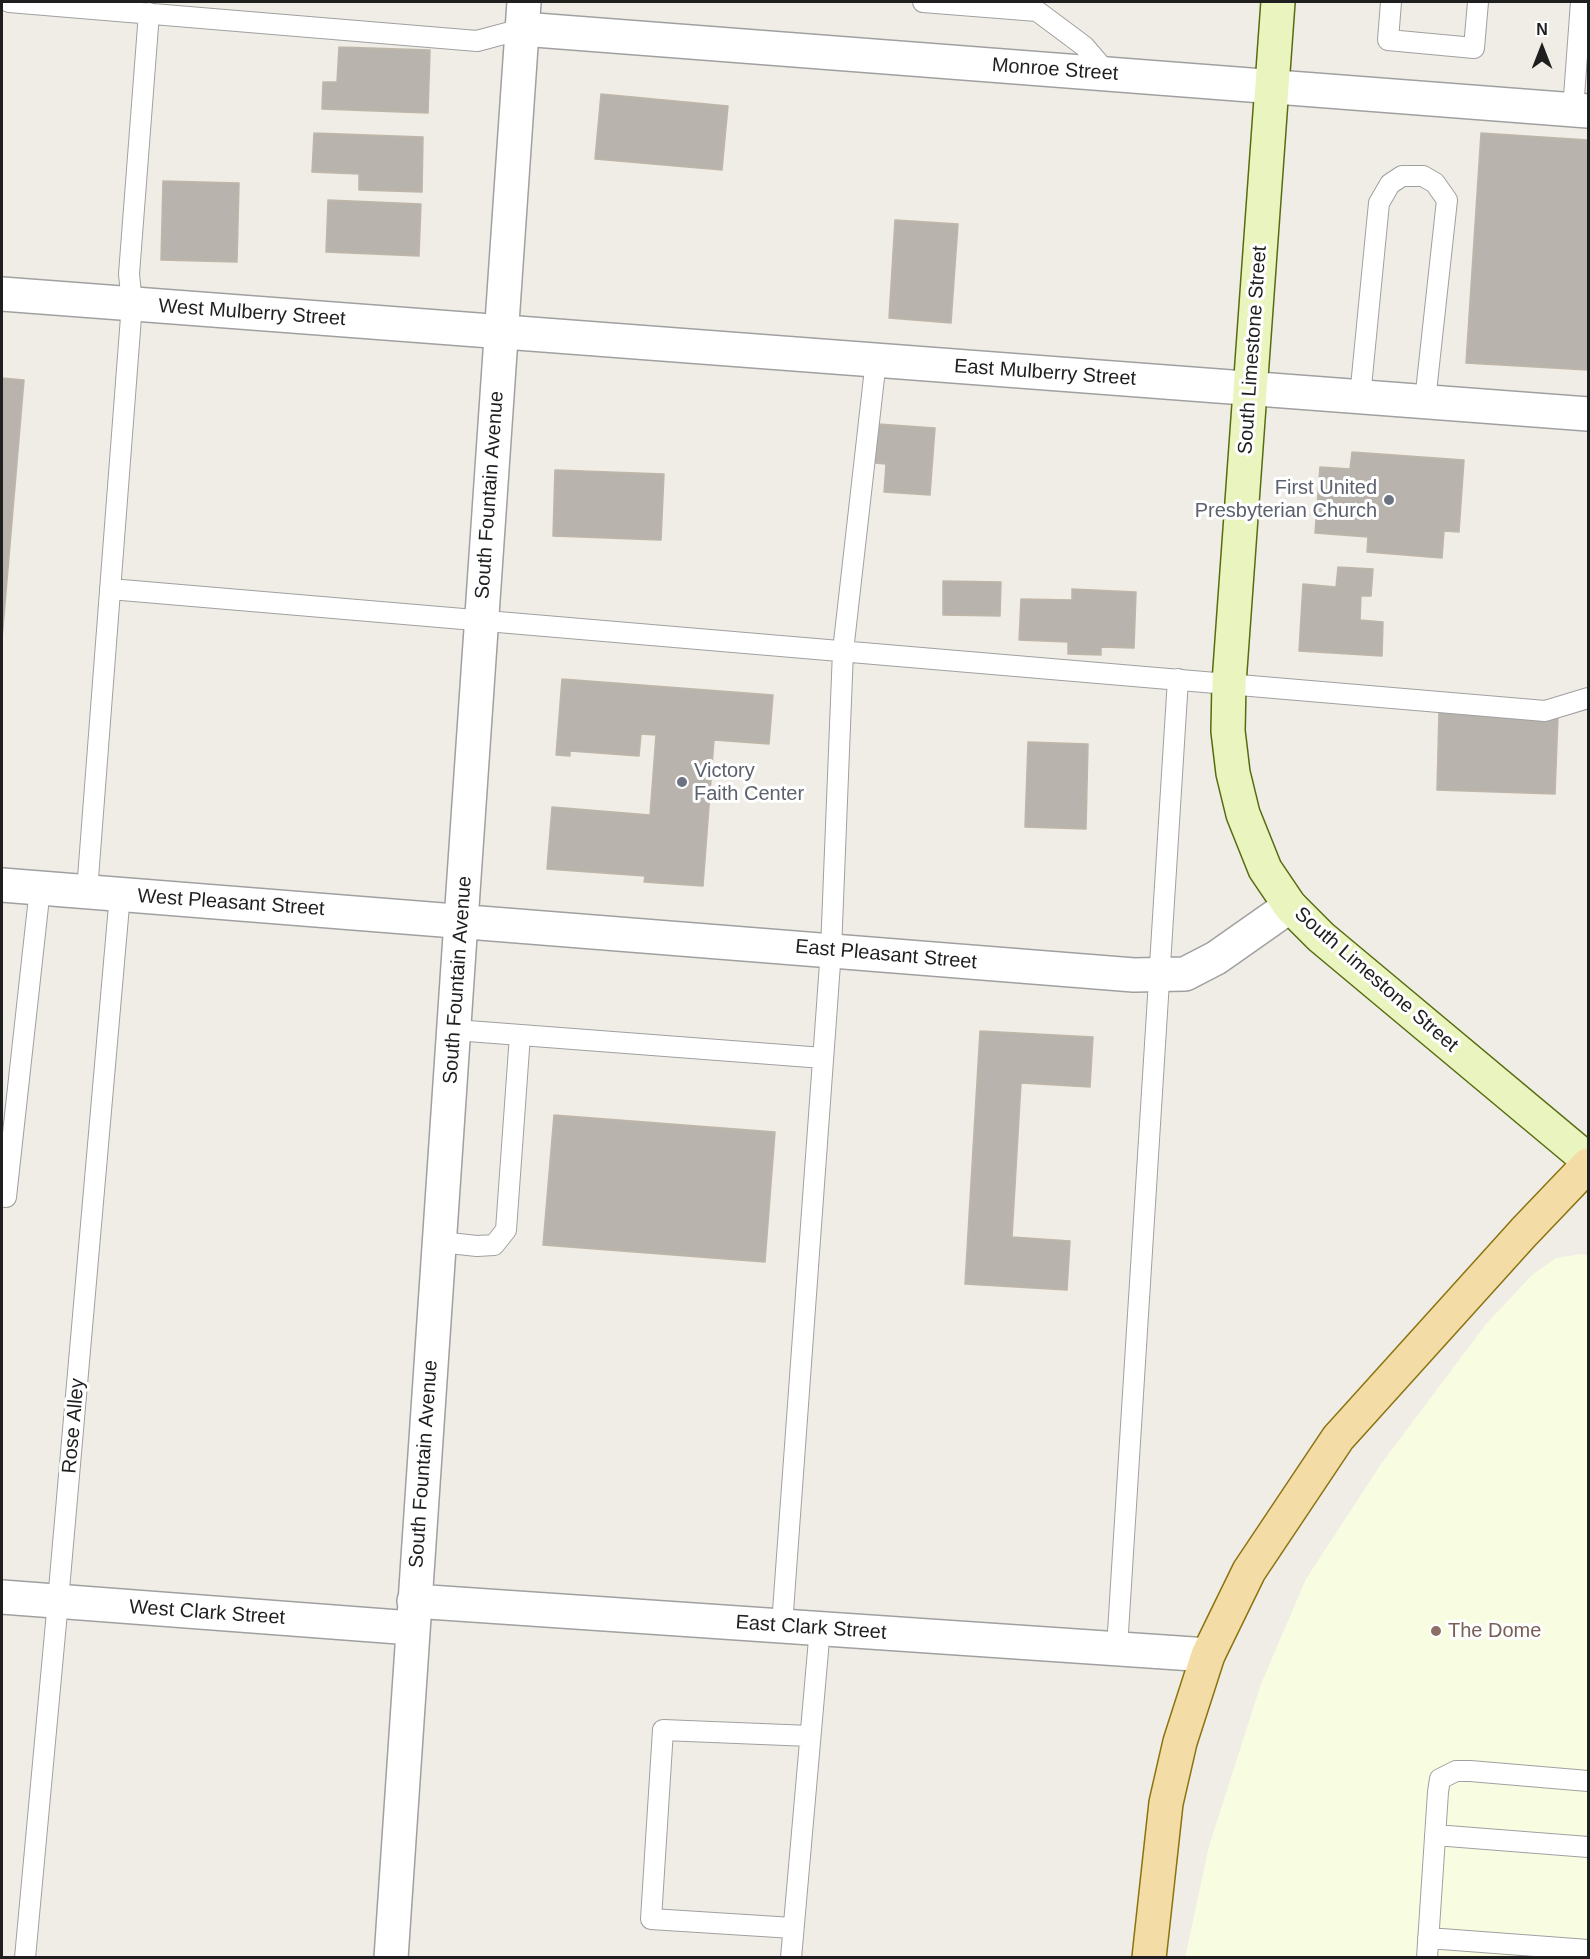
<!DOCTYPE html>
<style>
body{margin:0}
#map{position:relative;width:1590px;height:1959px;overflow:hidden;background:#efede6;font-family:Helvetica,sans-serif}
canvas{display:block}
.frame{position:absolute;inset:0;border:3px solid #1f1f1f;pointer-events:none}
.north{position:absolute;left:1512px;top:18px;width:60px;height:60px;-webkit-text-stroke:4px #fff;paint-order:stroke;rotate:0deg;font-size:16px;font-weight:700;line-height:24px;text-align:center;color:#1f1f1f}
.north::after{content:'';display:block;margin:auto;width:21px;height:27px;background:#1f1f1f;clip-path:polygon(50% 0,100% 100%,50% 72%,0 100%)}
</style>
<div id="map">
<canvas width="1590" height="1959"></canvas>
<div class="frame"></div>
<div class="north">N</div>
</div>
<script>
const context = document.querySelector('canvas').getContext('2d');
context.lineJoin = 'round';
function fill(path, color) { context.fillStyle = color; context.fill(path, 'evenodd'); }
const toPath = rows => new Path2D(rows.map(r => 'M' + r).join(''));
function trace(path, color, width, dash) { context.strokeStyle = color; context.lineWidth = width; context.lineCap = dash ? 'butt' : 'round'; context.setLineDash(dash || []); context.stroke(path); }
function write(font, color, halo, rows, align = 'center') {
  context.font = font + ' Helvetica,sans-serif'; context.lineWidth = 6; context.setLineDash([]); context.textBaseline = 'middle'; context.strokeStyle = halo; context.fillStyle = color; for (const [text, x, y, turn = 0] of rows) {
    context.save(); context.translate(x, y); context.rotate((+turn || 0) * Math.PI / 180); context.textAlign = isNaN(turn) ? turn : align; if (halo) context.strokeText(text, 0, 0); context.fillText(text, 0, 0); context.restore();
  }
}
fill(toPath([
 [1581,1254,1588,1255,1588,1957,1185,1958,1209,1846,1261,1684,1306,1579,1381,1464,1486,1324,1532,1275,1556,1258]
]), '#f8fce1');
const building = toPath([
 [339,47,430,50,428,113,322,109,323,82,337,82,339,47],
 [601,94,728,106,722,170,595,159,601,94],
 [314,133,423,137,422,192,359,190,359,174,312,172,314,133],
 [1481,133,1588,140,1588,370,1466,363,1481,133],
 [163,181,239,183,237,262,161,260,163,181],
 [328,200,421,204,419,256,326,252,328,200],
 [895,220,958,224,951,323,889,318,895,220],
 [2,378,24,380,2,639,2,378],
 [878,424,935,428,930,495,884,492,886,464,875,463,878,424],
 [1352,452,1464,460,1459,532,1444,531,1442,558,1367,552,1368,537,1315,533,1320,467,1350,469,1352,452],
 [555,470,664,474,661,540,553,536,555,470],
 [1338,567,1373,569,1371,596,1361,596,1360,620,1383,622,1382,656,1299,651,1303,584,1336,587,1338,567],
 [943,581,1001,582,1000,616,943,615,943,581],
 [1072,589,1136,592,1134,648,1101,647,1101,655,1068,654,1068,642,1019,640,1021,599,1072,600,1072,589],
 [562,679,773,695,769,744,714,740,703,886,644,882,645,876,547,869,552,807,650,815,656,735,641,734,639,756,570,751,570,756,556,755,562,679],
 [1439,712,1558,717,1555,794,1437,790,1439,712],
 [1028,742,1088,744,1086,829,1025,827,1028,742],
 [980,1031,1093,1037,1090,1087,1021,1083,1012,1237,1070,1241,1067,1290,965,1284,980,1031],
 [554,1115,775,1132,765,1262,543,1245,554,1115]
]);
fill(building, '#b8b3ac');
trace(building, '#bfb6a9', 1.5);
const service = toPath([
 [9,2,477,41,522,29],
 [923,2,1037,11,1084,46,1108,74],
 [1391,2,1388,40,1474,48,1478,2],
 [1573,110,1581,2],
 [1360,397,1379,203,1390,184,1402,176,1423,176,1435,183,1447,200,1425,401],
 [110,589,1545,711,1588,698],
 [87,891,132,304,129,274,149,13],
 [455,1030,823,1058],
 [2,1196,6,1197,40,888],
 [440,1242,477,1246,494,1245,506,1230,520,1035],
 [782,1625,831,950,843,651,876,360],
 [1117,1648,1178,679],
 [1435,1835,1588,1847],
 [793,1928,651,1919,663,1730,810,1736],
 [1428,1938,1588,1950],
 [25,1958,58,1601,120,894],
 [791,1958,820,1628],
 [1427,1958,1438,1792,1440,1779,1456,1771,1470,1771,1588,1781]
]);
const minor = toPath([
 [522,29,1588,111],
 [2,294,1588,414],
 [2,1597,412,1628],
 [414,1601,1208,1655],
 [391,1958,461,921]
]);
const tertiary = toPath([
 [2,885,1134,975,1185,974,1216,958,1290,906],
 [461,921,524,2]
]);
const secondary = toPath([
 [1278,2,1229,683,1228,731,1233,773,1243,814,1265,869,1290,906,1321,937,1588,1160]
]);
const primary = toPath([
 [1149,1958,1166,1803,1180,1742,1208,1655,1249,1571,1338,1438,1524,1232,1588,1165]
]);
trace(service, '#a0a0a0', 22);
trace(minor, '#a0a0a0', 36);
trace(tertiary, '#a0a0a0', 36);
trace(secondary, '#566c0f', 36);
trace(primary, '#8b730e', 36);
trace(service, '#fff', 20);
trace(minor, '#fff', 33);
trace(tertiary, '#fff', 33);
trace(secondary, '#eaf4bf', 33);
trace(primary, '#f3dca6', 33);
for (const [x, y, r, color] of [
 [1389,500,6,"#6b7280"],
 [682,782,6,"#6b7280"],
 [1436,1631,6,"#8d6e63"]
]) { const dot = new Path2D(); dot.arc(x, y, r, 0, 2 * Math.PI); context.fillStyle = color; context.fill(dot); trace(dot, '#fff', 2); }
write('20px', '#1f1f1f', '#fff', [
 ["Monroe Street",1055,70,4],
 ["West Mulberry Street",252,313,4],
 ["South Limestone Street",1253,350,-86],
 ["East Mulberry Street",1045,373,4],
 ["South Fountain Avenue",490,495,-86],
 ["West Pleasant Street",231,903,4],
 ["East Pleasant Street",886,955,5],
 ["South Fountain Avenue",458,980,-86],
 ["South Limestone Street",1376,980,41],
 ["Rose Alley",74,1426,-85],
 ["South Fountain Avenue",424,1464,-86],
 ["West Clark Street",207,1613,4],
 ["East Clark Street",811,1628,4]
]);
write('20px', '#5b616d', '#fff', [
 ["First United",1377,488],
 ["Presbyterian Church",1377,511],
 ["Victory",694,771,"left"],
 ["Faith Center",694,794,"left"]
], 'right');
write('20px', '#785e54', '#fff', [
 ["The Dome",1448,1631]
], 'left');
</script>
